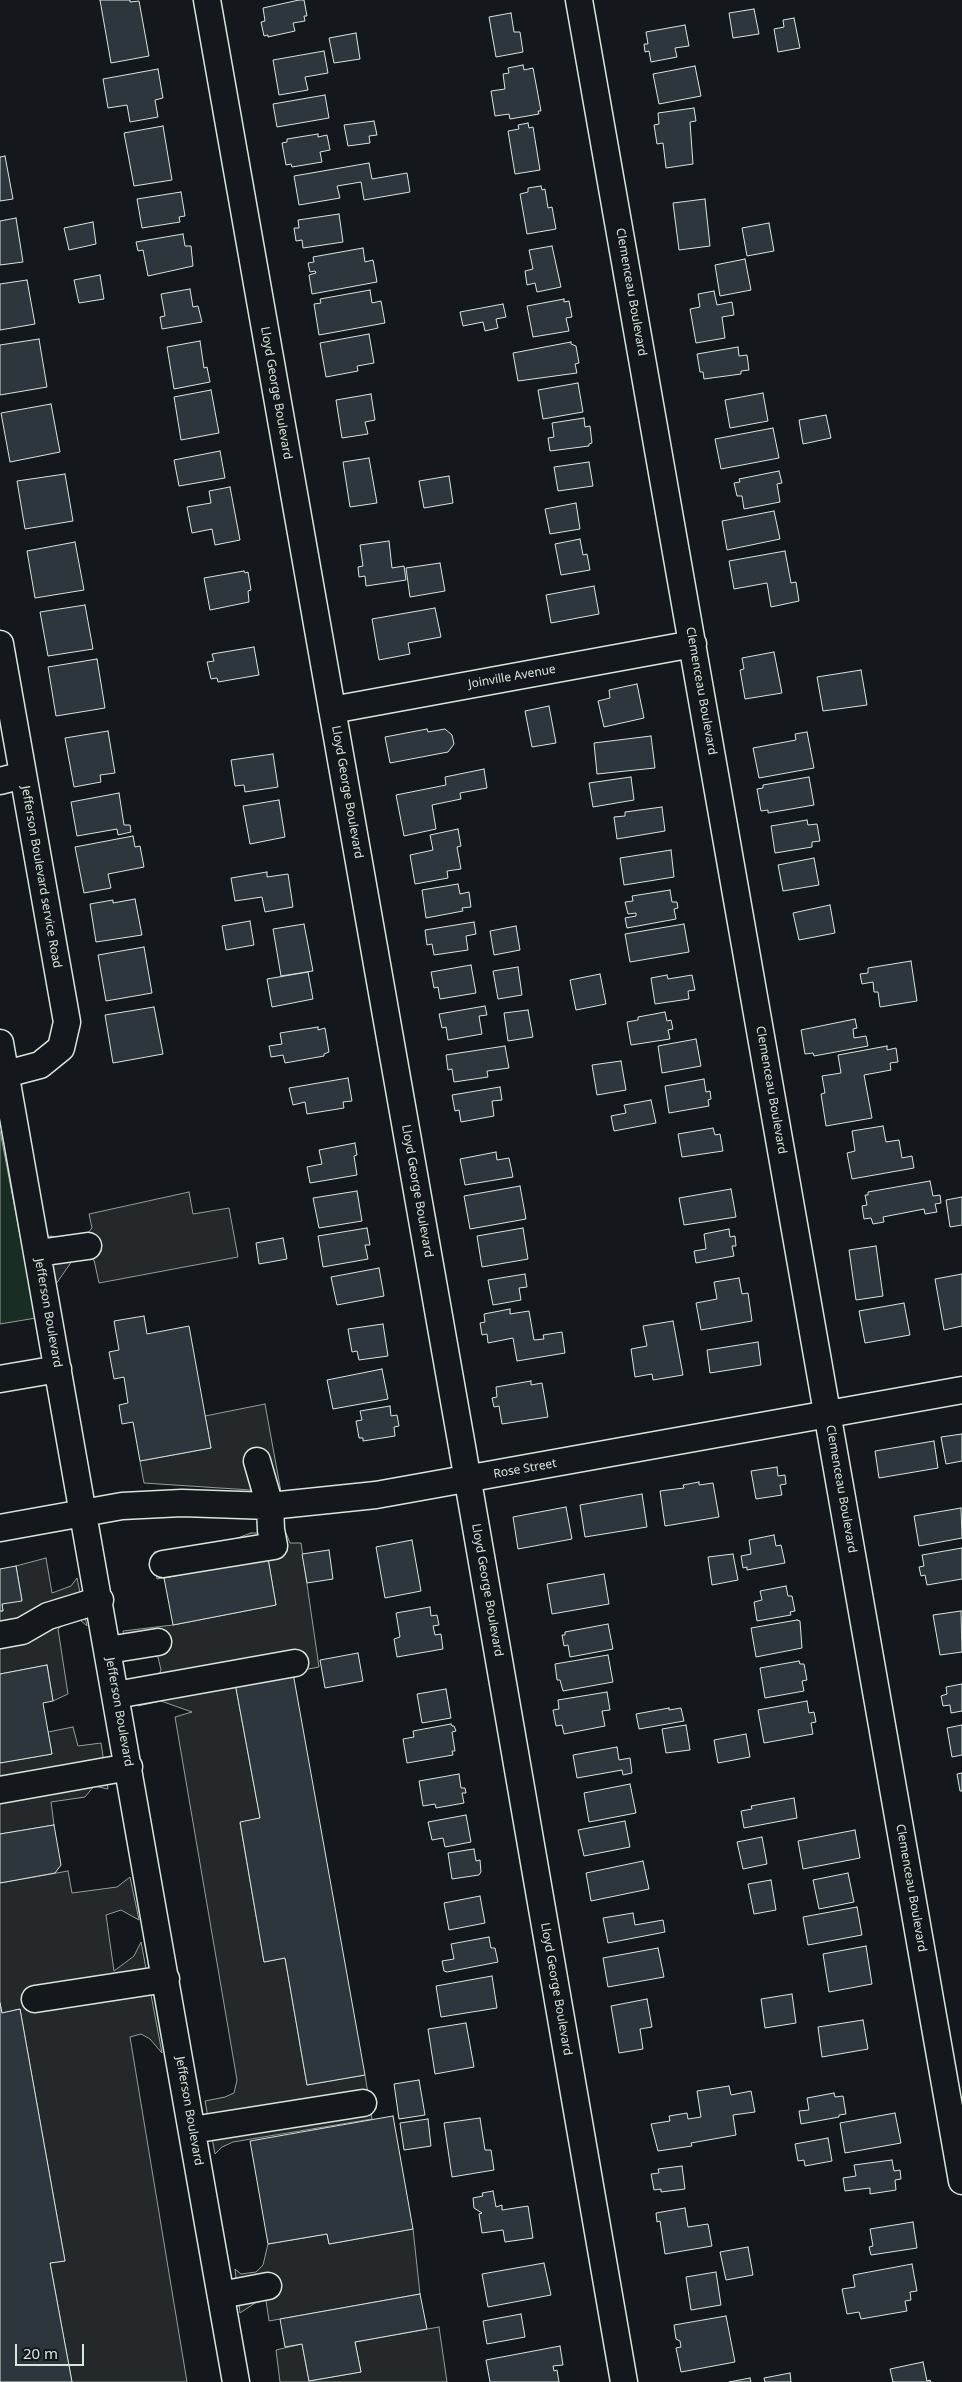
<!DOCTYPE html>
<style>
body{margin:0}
#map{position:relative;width:962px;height:2382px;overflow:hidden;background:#14181c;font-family:"Noto Sans",sans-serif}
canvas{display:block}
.scale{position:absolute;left:15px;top:2344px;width:69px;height:22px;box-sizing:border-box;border:2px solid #d8e6dc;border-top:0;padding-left:6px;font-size:15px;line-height:18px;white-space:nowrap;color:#d8e6dc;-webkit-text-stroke:4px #14181c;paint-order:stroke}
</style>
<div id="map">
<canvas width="962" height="2382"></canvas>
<div class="scale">20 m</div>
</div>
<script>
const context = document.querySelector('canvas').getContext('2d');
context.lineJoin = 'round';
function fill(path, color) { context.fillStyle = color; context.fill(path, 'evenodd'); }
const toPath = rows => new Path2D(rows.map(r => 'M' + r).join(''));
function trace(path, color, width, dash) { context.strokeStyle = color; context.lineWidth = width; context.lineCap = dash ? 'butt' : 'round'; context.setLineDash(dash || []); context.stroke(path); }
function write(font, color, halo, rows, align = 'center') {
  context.font = font + ' "Noto Sans",sans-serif'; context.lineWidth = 4; context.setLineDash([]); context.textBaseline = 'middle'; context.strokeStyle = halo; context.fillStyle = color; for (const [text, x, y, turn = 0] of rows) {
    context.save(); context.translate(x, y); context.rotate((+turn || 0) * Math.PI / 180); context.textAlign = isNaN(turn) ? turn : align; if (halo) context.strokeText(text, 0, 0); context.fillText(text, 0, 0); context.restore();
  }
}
const green = toPath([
 [0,1131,36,1318,0,1324,0,1131]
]);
fill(green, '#1a2d24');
trace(green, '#939e99', 1);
const parking = toPath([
 [189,1192,193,1214,229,1208,238,1257,99,1283,94,1260,86,1258,72,1261,56,1284,47,1236,78,1238,87,1234,92,1228,89,1214,189,1192],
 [265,1404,281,1492,144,1483,140,1461,211,1448,205,1416,265,1404],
 [251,1533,286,1533,290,1543,301,1543,319,1667,235,1683,260,1818,240,1823,264,1962,285,1958,307,2085,365,2075,372,2119,233,2142,222,2147,215,2154,205,2101,225,2097,234,2093,237,2080,175,1717,192,1712,161,1701,138,1706,134,1679,158,1677,161,1670,158,1657,151,1653,127,1658,123,1631,173,1625,276,1605,268,1559,157,1579,154,1552,224,1543,251,1533],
 [46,1558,52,1593,71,1586,77,1578,87,1626,78,1618,70,1619,58,1629,68,1694,53,1701,47,1665,0,1674,0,1611,3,1611,2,1604,22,1600,16,1566,46,1558],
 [73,1727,78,1746,101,1743,108,1789,94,1786,85,1797,51,1802,54,1825,0,1834,0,1763,52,1754,48,1732,73,1727],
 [68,1871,72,1893,117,1887,130,1877,139,1920,121,1910,106,1915,114,1971,134,1956,141,1942,162,2053,150,2039,141,2034,130,2037,187,2382,72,2382,50,2263,65,2261,20,2009,2,2013,0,2003,0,1883,68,1871],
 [413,2229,420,2294,269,2321,266,2300,255,2303,240,2313,235,2269,241,2274,256,2272,263,2265,268,2244,327,2234,329,2244,413,2229],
 [439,2327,447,2382,280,2382,276,2350,302,2344,309,2381,361,2372,355,2342,439,2327]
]);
fill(parking, '#24282b');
trace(parking, '#939e99', 1);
const building = toPath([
 [100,0,130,0,130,2,139,1,149,56,111,63,100,0],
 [299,0,304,0,307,16,304,16,305,21,293,23,295,31,268,37,268,35,264,36,261,22,265,21,263,8,299,0],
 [754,9,759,34,733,38,729,13,754,9],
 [511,13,514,32,520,32,523,52,496,57,489,17,511,13],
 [794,18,800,48,778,52,774,29,784,27,783,20,794,18],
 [685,25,689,46,675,48,677,57,651,62,649,51,645,52,644,44,648,44,646,32,685,25],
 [356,33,360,59,334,63,329,38,356,33],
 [324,51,328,73,305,77,308,90,279,95,273,60,324,51],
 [523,65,524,70,533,68,541,111,538,111,539,114,510,119,509,114,495,116,491,91,505,89,503,74,509,73,508,68,523,65],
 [695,66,701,96,659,104,653,74,695,66],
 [158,69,163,98,155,100,158,117,130,122,127,105,108,108,103,79,158,69],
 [325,95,329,118,277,127,273,104,325,95],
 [694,108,696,121,690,122,693,164,666,168,663,143,657,144,654,125,659,124,658,113,694,108],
 [374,121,377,135,369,136,370,143,348,146,344,125,374,121],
 [528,123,529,128,533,127,540,170,515,174,508,131,519,129,518,125,528,123],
 [163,126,172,180,134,186,124,133,163,126],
 [318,134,318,137,327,135,330,150,320,152,322,162,292,167,291,164,286,165,282,143,287,142,287,139,318,134],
 [5,156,13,199,0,201,0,157,5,156],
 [369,163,372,179,407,173,410,192,364,200,361,182,337,186,340,198,299,205,294,176,369,163],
 [541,186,542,190,545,189,548,208,552,207,556,229,527,234,520,194,528,192,528,188,541,186],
 [181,192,185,216,179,217,180,222,142,228,137,199,181,192],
 [705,199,710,246,679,250,673,203,705,199],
 [339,214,343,242,303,248,302,240,296,241,294,228,299,228,298,220,339,214],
 [16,218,23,262,0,265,0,221,16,218],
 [93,222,96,244,69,250,64,228,93,222],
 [769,223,774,251,747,256,742,228,769,223],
 [183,234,185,246,191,246,193,266,148,276,143,250,138,251,136,242,183,234],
 [552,246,561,287,537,292,535,283,527,285,525,271,533,269,529,250,552,246],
 [363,248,365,262,373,260,377,282,312,294,309,275,316,273,315,271,310,272,308,263,314,262,313,257,363,248],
 [745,259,751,290,720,296,715,265,745,259],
 [100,275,104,299,79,303,74,280,100,275],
 [27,280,35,324,0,330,0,284,27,280],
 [190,289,193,307,198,306,202,322,162,329,160,317,165,316,161,294,190,289],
 [370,290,372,303,381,301,385,323,319,335,314,304,321,303,320,299,370,290],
 [714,291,717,305,732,302,734,315,722,317,725,338,696,343,690,309,700,307,698,294,714,291],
 [564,299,564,302,569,301,572,317,566,318,569,331,533,337,527,306,564,299],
 [503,304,506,317,496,319,498,328,485,331,483,322,463,326,460,312,503,304],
 [369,334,374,363,357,366,358,371,326,377,320,343,369,334],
 [39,339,47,387,0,395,0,345,39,339],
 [200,341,204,368,207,367,210,382,174,389,167,347,200,341],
 [571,342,571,344,576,346,579,363,575,364,577,373,518,381,513,353,571,342],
 [738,347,739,356,747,355,749,370,741,371,741,374,704,379,703,372,700,372,697,354,738,347],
 [578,383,583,412,543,419,538,390,578,383],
 [211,390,219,433,181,440,174,397,211,390],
 [763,393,768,421,730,428,725,400,763,393],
 [371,394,375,420,365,422,368,434,342,438,336,400,371,394],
 [51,404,60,452,10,462,1,413,51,404],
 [826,415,831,438,803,444,799,420,826,415],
 [584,418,585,427,590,426,592,443,589,444,589,446,550,451,548,438,554,437,552,423,584,418],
 [773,428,779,458,721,469,715,439,773,428],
 [220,451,225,478,179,486,174,460,220,451],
 [369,458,377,503,350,507,343,462,369,458],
 [589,462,593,486,558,491,554,467,589,462],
 [779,471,782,483,777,484,780,502,744,509,742,496,737,496,734,483,740,482,739,479,779,471],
 [65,474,73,521,25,529,17,481,65,474],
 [449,476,453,503,424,508,419,481,449,476],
 [230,487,240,540,215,545,212,529,192,533,187,507,211,503,209,491,230,487],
 [576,503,580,529,550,534,545,509,576,503],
 [774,511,780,539,727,550,722,521,774,511],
 [580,539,583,555,587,554,590,570,561,575,555,544,580,539],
 [389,541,392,568,404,566,406,580,366,586,365,576,359,577,358,567,363,566,360,545,389,541],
 [75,542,84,590,35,598,27,551,75,542],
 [785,551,791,583,796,582,799,601,771,607,767,583,734,589,729,561,785,551],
 [440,563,445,591,410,597,406,568,440,563],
 [244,571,245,573,248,572,251,590,248,591,249,602,210,610,204,578,244,571],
 [594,586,599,614,551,623,546,595,594,586],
 [85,605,93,649,48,656,40,612,85,605],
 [435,608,441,637,408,643,410,654,379,660,372,619,435,608],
 [254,647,259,675,218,682,217,678,211,679,207,662,214,661,212,654,254,647],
 [774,652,782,693,745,699,740,670,744,669,742,658,774,652],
 [97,659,105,708,56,716,48,667,97,659],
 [861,670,867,705,823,711,817,677,861,670],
 [637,684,644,718,604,727,598,701,610,698,609,690,637,684],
 [549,706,556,743,532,747,525,711,549,706],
 [427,729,428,732,445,729,452,735,454,744,448,752,390,763,385,737,427,729],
 [108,731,115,773,100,775,101,782,74,787,65,738,108,731],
 [807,732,814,768,759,778,753,748,796,740,795,734,807,732],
 [651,736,655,768,597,774,594,743,651,736],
 [273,754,278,787,245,792,244,785,235,786,231,760,273,754],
 [484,769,487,788,460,793,461,799,432,805,436,829,404,836,396,795,446,785,445,777,484,769],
 [631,777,634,800,593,807,589,783,631,777],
 [809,777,814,805,768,813,768,810,761,811,757,789,763,788,763,785,809,777],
 [119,793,124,825,130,825,131,832,118,835,117,829,77,836,71,802,119,793],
 [279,800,285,837,250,844,243,806,279,800],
 [662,807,665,831,617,839,614,817,625,816,625,812,662,807],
 [807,820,808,825,817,824,820,841,812,842,812,847,775,853,771,826,807,820],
 [458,829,461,846,457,847,461,869,447,871,448,878,415,884,410,855,433,850,430,835,458,829],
 [133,836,135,847,140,846,144,867,108,874,111,888,84,893,75,847,133,836],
 [671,850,674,877,624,885,620,858,671,850],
 [814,858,819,885,783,891,778,865,814,858],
 [267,872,267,877,288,874,293,907,265,912,262,897,235,901,231,878,267,872],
 [458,884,460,894,469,892,471,907,462,908,463,911,426,918,422,890,458,884],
 [670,890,672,902,677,902,678,908,674,909,676,919,627,928,625,918,636,916,636,913,628,914,625,902,633,901,632,896,670,890],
 [135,899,142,935,96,942,90,904,113,900,113,903,135,899],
 [830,905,835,933,799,940,793,913,830,905],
 [250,921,254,945,226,950,222,926,250,921],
 [474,922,476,934,466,936,468,950,434,955,432,944,427,945,425,930,474,922],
 [304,924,313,971,281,976,273,929,304,924],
 [684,924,689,952,630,962,625,934,684,924],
 [516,926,520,950,494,955,490,931,516,926],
 [144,947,152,993,106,1001,98,955,144,947],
 [911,961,917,1001,880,1007,878,992,874,992,873,982,862,984,860,974,868,973,868,968,911,961],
 [471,965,476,993,440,999,438,987,434,988,431,972,471,965],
 [518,967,522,995,498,999,493,971,518,967],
 [308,972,313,999,272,1007,267,979,308,972],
 [600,974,606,1004,576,1010,570,980,600,974],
 [667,975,668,979,692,975,695,990,688,991,689,999,655,1004,651,978,667,975],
 [485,1006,487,1015,479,1016,482,1034,448,1040,446,1027,442,1028,439,1014,485,1006],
 [154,1007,163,1054,113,1063,105,1015,154,1007],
 [528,1010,533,1037,508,1041,504,1013,528,1010],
 [665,1012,667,1021,671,1020,673,1029,668,1030,670,1039,631,1045,627,1022,638,1020,638,1017,665,1012],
 [855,1019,857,1028,853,1029,854,1038,866,1036,868,1046,814,1056,813,1053,805,1054,801,1030,855,1019],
 [318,1027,318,1030,325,1028,329,1052,324,1054,324,1056,285,1063,283,1055,271,1057,269,1046,282,1044,280,1033,318,1027],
 [696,1039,701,1066,662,1073,658,1046,696,1039],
 [505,1046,509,1068,487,1071,488,1077,454,1082,452,1069,448,1070,446,1055,505,1046],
 [887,1046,887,1050,896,1048,898,1062,890,1063,891,1070,864,1075,872,1118,826,1126,821,1094,825,1093,822,1076,841,1073,838,1055,887,1046],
 [621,1061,626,1090,597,1095,592,1065,621,1061],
 [348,1078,352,1101,343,1102,344,1108,307,1114,305,1102,293,1105,289,1088,348,1078],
 [704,1079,706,1092,710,1091,711,1099,708,1100,709,1106,669,1113,665,1086,704,1079],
 [500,1087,502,1100,492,1101,494,1116,461,1122,459,1110,455,1111,452,1095,500,1087],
 [651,1100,656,1123,614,1131,611,1116,626,1113,624,1105,651,1100],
 [883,1126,886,1142,899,1140,902,1158,912,1156,914,1168,852,1179,847,1153,855,1151,852,1131,883,1126],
 [713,1128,715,1135,720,1134,723,1151,682,1157,678,1134,713,1128],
 [355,1143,357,1155,354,1156,357,1175,310,1183,307,1167,322,1164,319,1150,355,1143],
 [496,1152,497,1160,509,1158,513,1177,465,1185,460,1159,496,1152],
 [930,1181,933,1196,940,1195,941,1203,935,1204,937,1212,925,1214,924,1209,883,1217,884,1222,873,1224,871,1218,864,1219,862,1206,867,1205,865,1195,868,1195,868,1192,930,1181],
 [520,1186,526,1219,470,1229,464,1196,520,1186],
 [731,1189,736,1217,684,1225,679,1198,731,1189],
 [357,1191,362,1221,319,1228,313,1198,357,1191],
 [962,1197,962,1225,950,1227,946,1200,962,1197],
 [367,1228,370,1245,365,1245,368,1259,323,1267,318,1236,367,1228],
 [523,1228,528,1259,482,1267,477,1236,523,1228],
 [729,1229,730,1237,735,1236,736,1246,732,1246,734,1256,696,1263,694,1251,706,1249,704,1234,729,1229],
 [283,1238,287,1259,259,1264,256,1243,283,1238],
 [876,1246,883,1296,856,1300,849,1250,876,1246],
 [379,1268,384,1296,337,1305,331,1277,379,1268],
 [525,1274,527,1287,519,1288,521,1300,493,1305,488,1280,525,1274],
 [962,1274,962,1326,944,1330,935,1279,962,1274],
 [739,1278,742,1294,748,1293,752,1321,701,1330,696,1303,717,1299,714,1282,739,1278],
 [904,1303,910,1335,865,1343,859,1311,904,1303],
 [510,1309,510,1314,529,1311,534,1340,544,1339,543,1335,562,1332,565,1353,517,1361,513,1338,488,1343,487,1334,482,1335,480,1323,485,1322,484,1314,510,1309],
 [144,1316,147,1334,189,1326,211,1448,140,1461,133,1422,122,1424,119,1405,128,1403,124,1377,114,1379,109,1352,119,1350,114,1321,144,1316],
 [673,1321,683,1375,653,1380,652,1374,635,1377,631,1349,647,1346,643,1326,673,1321],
 [383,1324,388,1356,359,1360,357,1351,352,1352,348,1329,383,1324],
 [758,1342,761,1365,710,1373,707,1350,758,1342],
 [382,1369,388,1399,333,1409,327,1380,382,1369],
 [531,1381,531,1385,542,1383,548,1417,502,1424,499,1406,494,1407,492,1398,497,1397,496,1387,531,1381],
 [390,1406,391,1416,397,1415,399,1426,394,1427,395,1436,363,1441,363,1438,359,1438,356,1421,362,1420,360,1411,390,1406],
 [962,1434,962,1461,946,1464,941,1437,962,1434],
 [934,1441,938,1468,879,1478,875,1451,934,1441],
 [777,1467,778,1476,785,1475,786,1484,780,1485,782,1495,756,1499,751,1471,777,1467],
 [699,1482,699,1485,713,1483,719,1517,665,1526,660,1491,684,1488,683,1485,699,1482],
 [642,1494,647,1527,585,1537,580,1505,642,1494],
 [566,1507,572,1539,518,1549,513,1517,566,1507],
 [961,1508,962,1538,919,1546,914,1516,961,1508],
 [774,1535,776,1546,781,1545,785,1563,747,1570,747,1567,743,1568,741,1556,751,1554,749,1540,774,1535],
 [412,1540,421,1591,385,1598,376,1547,412,1540],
 [962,1548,962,1579,927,1585,925,1575,921,1576,919,1567,924,1566,922,1555,962,1548],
 [329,1550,333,1579,307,1583,302,1554,329,1550],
 [733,1554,738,1580,712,1585,708,1557,733,1554],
 [268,1558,276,1605,173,1625,164,1578,268,1558],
 [16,1566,22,1601,2,1604,3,1611,0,1611,0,1569,16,1566],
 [604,1574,609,1604,552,1614,547,1584,604,1574],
 [786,1586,788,1596,792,1596,795,1611,790,1612,791,1615,757,1621,754,1602,762,1600,760,1591,786,1586],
 [430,1607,431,1616,437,1615,439,1625,433,1626,435,1635,441,1634,443,1649,397,1657,394,1639,400,1637,396,1613,430,1607],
 [961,1611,962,1652,940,1655,933,1615,961,1611],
 [797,1620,800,1621,802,1648,756,1657,751,1628,797,1620],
 [608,1624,613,1649,570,1657,568,1645,564,1646,562,1635,565,1635,565,1632,608,1624],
 [358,1653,363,1681,325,1688,320,1660,358,1653],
 [608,1655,613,1682,563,1691,560,1680,557,1680,555,1664,608,1655],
 [799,1661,800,1664,804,1664,807,1680,802,1681,804,1691,765,1698,760,1668,799,1661],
 [47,1665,53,1701,43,1703,52,1754,0,1763,0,1674,47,1665],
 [293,1673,365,2075,307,2085,285,1958,264,1962,240,1822,260,1818,235,1683,293,1673],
 [962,1684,962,1711,951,1713,950,1705,943,1706,941,1696,947,1694,946,1687,962,1684],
 [446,1689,451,1718,422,1723,417,1694,446,1689],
 [607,1692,610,1710,602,1711,605,1726,564,1734,562,1725,556,1726,553,1710,559,1709,558,1700,607,1692],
 [807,1701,809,1713,814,1712,816,1722,811,1723,813,1734,764,1743,758,1710,807,1701],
 [669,1708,669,1710,681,1708,684,1721,639,1729,636,1714,669,1708],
 [451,1724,452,1726,454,1726,456,1731,452,1732,455,1751,452,1751,453,1755,407,1763,403,1739,414,1737,413,1731,451,1724],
 [686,1725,690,1750,666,1753,662,1729,686,1725],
 [962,1725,962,1755,952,1757,947,1728,962,1725],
 [746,1734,750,1757,718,1763,714,1740,746,1734],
 [617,1747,619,1760,630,1758,632,1773,623,1775,622,1770,577,1778,573,1755,617,1747],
 [962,1773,962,1791,960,1791,957,1774,962,1773],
 [459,1774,461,1788,465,1788,466,1793,462,1793,464,1803,436,1808,435,1804,423,1806,419,1781,459,1774],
 [630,1784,636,1813,589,1822,584,1793,630,1784],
 [794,1798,797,1818,744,1828,741,1811,752,1809,751,1806,794,1798],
 [466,1815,471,1842,445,1847,443,1838,432,1840,428,1822,466,1815],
 [625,1821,630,1847,584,1856,578,1830,625,1821],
 [54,1825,61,1865,55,1873,0,1883,0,1834,54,1825],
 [855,1830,860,1858,803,1869,798,1841,855,1830],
 [762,1837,767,1864,743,1869,737,1842,762,1837],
 [474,1849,476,1861,480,1860,481,1872,479,1875,452,1879,448,1853,474,1849],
 [643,1861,649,1889,591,1901,586,1873,643,1861],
 [848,1873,854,1902,819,1909,813,1880,848,1873],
 [771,1880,776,1910,754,1914,748,1884,771,1880],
 [480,1896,485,1923,449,1930,444,1903,480,1896],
 [857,1907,862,1935,808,1945,803,1917,857,1907],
 [633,1913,635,1925,663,1920,665,1932,608,1943,603,1918,633,1913],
 [489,1937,491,1948,495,1948,498,1962,447,1972,444,1971,442,1961,454,1959,451,1944,489,1937],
 [866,1946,872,1984,829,1992,823,1954,866,1946],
 [658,1948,664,1977,608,1987,603,1958,658,1948],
 [492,1976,497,2008,441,2017,436,1986,492,1976],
 [792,1994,796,2023,765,2028,761,1999,792,1994],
 [647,1999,652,2027,640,2029,643,2049,619,2053,611,2006,647,1999],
 [0,2003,2,2013,20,2009,65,2261,50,2263,72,2382,0,2382,0,2003],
 [863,2020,868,2049,822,2057,818,2027,863,2020],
 [466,2023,474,2067,435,2074,428,2029,466,2023],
 [419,2080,425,2115,399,2119,394,2084,419,2080],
 [729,2086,731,2095,751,2091,755,2112,733,2115,736,2135,691,2143,692,2146,658,2151,651,2124,670,2121,669,2116,687,2113,688,2119,701,2117,697,2091,729,2086],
 [834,2093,835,2097,843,2096,846,2114,839,2115,839,2117,801,2124,799,2111,809,2110,807,2098,834,2093],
 [895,2113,901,2143,845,2153,840,2123,895,2113],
 [393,2116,413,2229,329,2244,327,2234,268,2244,250,2141,393,2116],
 [480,2118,485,2150,491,2150,494,2170,452,2177,444,2123,480,2118],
 [428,2119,431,2146,404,2150,400,2123,428,2119],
 [828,2138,832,2161,805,2166,804,2160,798,2161,795,2144,828,2138],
 [892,2160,894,2171,900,2170,901,2179,895,2180,896,2190,870,2194,870,2188,845,2191,843,2178,856,2176,854,2165,892,2160],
 [682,2166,685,2189,661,2192,661,2189,654,2190,651,2174,659,2173,658,2169,682,2166],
 [493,2191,496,2207,502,2205,502,2210,528,2206,533,2238,505,2242,503,2230,482,2233,479,2214,482,2213,474,2208,473,2198,483,2196,482,2193,493,2191],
 [685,2208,688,2227,708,2224,712,2246,665,2254,660,2221,657,2222,656,2213,685,2208],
 [913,2222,917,2248,871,2255,869,2247,873,2246,870,2229,913,2222],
 [748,2247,753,2275,726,2280,720,2252,748,2247],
 [544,2263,551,2295,488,2307,482,2274,544,2263],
 [912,2264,917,2291,910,2292,911,2300,905,2301,907,2311,861,2319,859,2312,847,2314,842,2289,855,2287,853,2275,912,2264],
 [716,2272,721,2305,691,2310,686,2277,716,2272],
 [420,2294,427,2329,355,2342,361,2372,309,2381,302,2344,285,2347,280,2319,420,2294],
 [521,2314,525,2337,487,2344,483,2321,521,2314],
 [726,2316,735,2362,681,2372,676,2348,681,2347,680,2341,676,2339,674,2325,726,2316],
 [560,2346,563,2365,553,2366,554,2371,557,2370,559,2382,490,2382,486,2360,560,2346],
 [923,2362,927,2381,930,2380,931,2382,893,2382,890,2369,923,2362],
 [790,2373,791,2382,765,2382,764,2378,790,2373],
 [750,2378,751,2382,729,2382,750,2378]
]);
fill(building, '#2c363c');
trace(building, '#d8e6dc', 1);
const minor = toPath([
 [207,0,460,1435,624,2382],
 [579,0,962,2181],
 [0,644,67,1022,61,1048,40,1065,6,1074],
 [332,710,693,644],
 [0,781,23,775],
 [0,1043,236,2382],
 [38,1253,88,1246],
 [0,1379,58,1369],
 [0,1528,122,1506,182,1503,270,1506,376,1495,962,1390],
 [163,1564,274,1546,271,1530,270,1506,257,1461],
 [0,1635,22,1631,48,1616,100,1600],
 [108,1650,158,1642],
 [116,1695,295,1663],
 [0,1790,129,1767],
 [35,1999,166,1979],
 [192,2130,363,2103],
 [221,2295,268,2286]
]);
trace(minor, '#d8e6dc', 29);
trace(minor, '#14181c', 26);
write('12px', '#d8e6dc', '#14181c', [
 ["Clemenceau Boulevard",631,292,80],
 ["Lloyd George Boulevard",276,393,80],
 ["Joinville Avenue",512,677,-10],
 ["Clemenceau Boulevard",701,691,80],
 ["Lloyd George Boulevard",347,792,80],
 ["Jefferson Boulevard service Road",41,877,80],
 ["Clemenceau Boulevard",771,1090,80],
 ["Lloyd George Boulevard",417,1191,80],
 ["Jefferson Boulevard",48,1313,80],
 ["Rose Street",525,1469,-10],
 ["Clemenceau Boulevard",841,1489,80],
 ["Lloyd George Boulevard",487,1590,80],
 ["Jefferson Boulevard",119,1712,80],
 ["Clemenceau Boulevard",911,1888,80],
 ["Lloyd George Boulevard",556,1989,80],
 ["Jefferson Boulevard",189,2111,80]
]);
</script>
